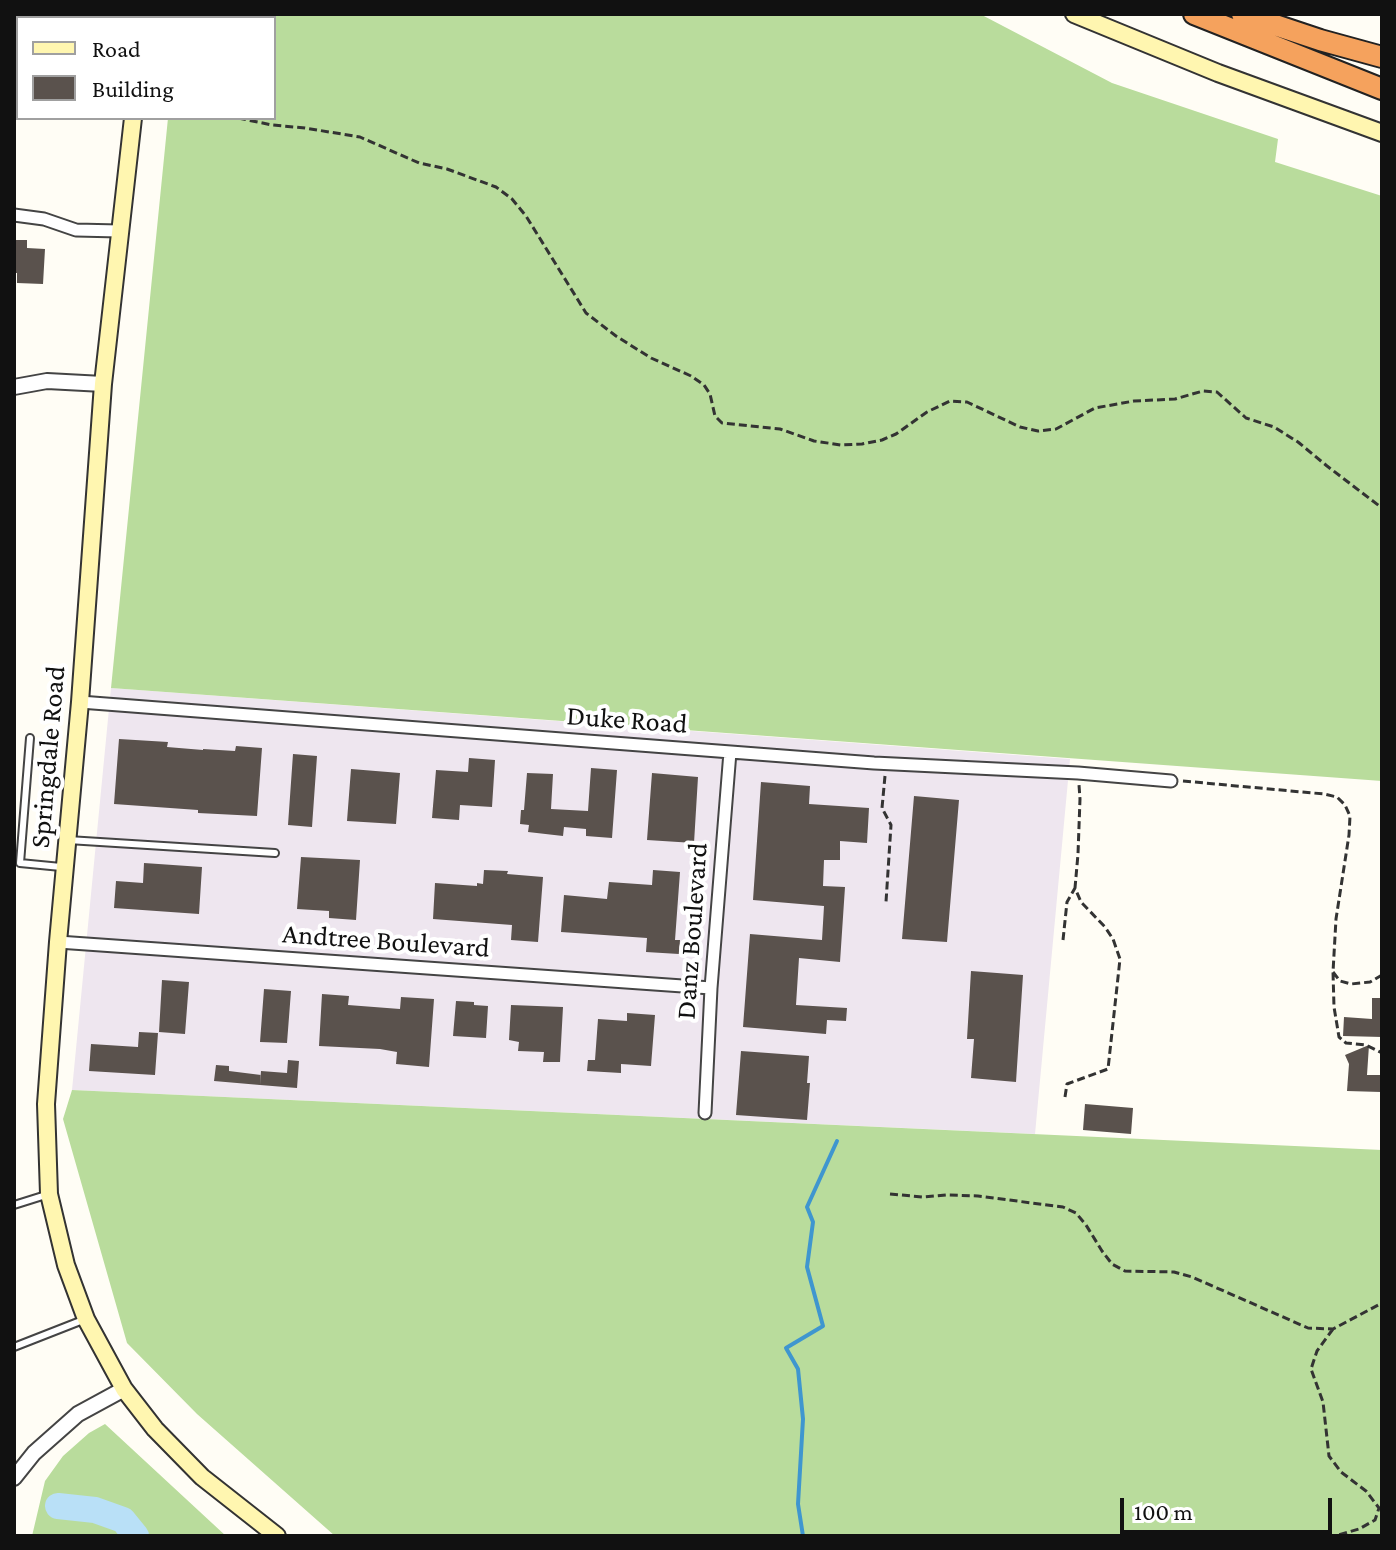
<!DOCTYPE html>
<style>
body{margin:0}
#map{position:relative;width:1396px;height:1550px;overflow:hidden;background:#fffdf5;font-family:"Crimson Pro",serif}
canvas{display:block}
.frame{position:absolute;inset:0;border:16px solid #111;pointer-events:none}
.legend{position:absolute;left:16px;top:16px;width:260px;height:104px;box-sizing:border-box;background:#fff;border:2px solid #a0a0a0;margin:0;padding:10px 14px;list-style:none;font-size:24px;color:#111}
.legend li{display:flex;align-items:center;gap:16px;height:40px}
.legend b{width:40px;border:2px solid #a0a0a0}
.scale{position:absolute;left:1120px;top:1498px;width:212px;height:36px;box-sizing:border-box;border:4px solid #111;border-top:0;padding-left:10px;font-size:24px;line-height:28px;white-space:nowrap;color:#111;-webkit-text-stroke:6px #fff;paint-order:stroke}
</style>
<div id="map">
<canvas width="1396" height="1550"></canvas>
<div class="frame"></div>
<ul class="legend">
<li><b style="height:10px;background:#fff6b0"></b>Road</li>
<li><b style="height:22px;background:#5a524d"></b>Building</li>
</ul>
<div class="scale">100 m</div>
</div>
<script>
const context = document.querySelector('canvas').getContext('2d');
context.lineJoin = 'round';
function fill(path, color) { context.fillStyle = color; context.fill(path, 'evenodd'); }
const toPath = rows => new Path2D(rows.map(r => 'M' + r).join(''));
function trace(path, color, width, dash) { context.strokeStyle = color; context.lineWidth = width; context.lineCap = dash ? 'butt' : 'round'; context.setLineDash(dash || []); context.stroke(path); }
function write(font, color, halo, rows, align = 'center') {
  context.font = font + ' "Crimson Pro",serif'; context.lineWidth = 8; context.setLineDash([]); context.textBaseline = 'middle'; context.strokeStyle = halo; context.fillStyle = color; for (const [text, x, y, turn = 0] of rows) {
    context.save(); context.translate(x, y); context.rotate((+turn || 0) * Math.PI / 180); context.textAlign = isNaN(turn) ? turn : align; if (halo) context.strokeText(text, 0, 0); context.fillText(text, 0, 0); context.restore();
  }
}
fill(toPath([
 [111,688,1070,759,1035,1134,72,1090]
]), '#eee6ef');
fill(toPath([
 [179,14,980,14,1112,83,1278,139,1275,162,1382,196,1382,781,111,688,168,118,274,118,274,18,178,18],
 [72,1090,1382,1150,1382,1536,335,1536,197,1414,127,1343,63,1119],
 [105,1424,226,1536,32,1536,45,1481,63,1456,89,1433]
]), '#b9dc9c');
trace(toPath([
 [803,1536,798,1504,803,1419,798,1369,786,1348,823,1326,807,1267,813,1222,807,1207,837,1141]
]), '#3f96cf', 4);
trace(toPath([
 [58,1506,95,1510,123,1520,136,1536]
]), '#b9e0f7', 26);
fill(toPath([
 [14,240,27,240,27,248,45,249,43,284,17,283,17,273,14,273],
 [119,739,168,742,167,747,203,750,203,749,235,751,236,746,262,748,257,816,198,813,198,810,114,804],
 [293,754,317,756,312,827,288,825],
 [469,758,495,760,492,807,460,805,459,820,432,818,436,770,468,772],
 [591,768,617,770,612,838,586,836,586,829,564,827,563,836,528,832,529,825,520,824,521,810,524,810,527,773,553,774,551,809,588,811],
 [351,769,400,773,396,824,347,821],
 [652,773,698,777,694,843,647,840],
 [761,782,810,786,809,804,869,808,867,843,840,841,840,860,824,860,823,886,845,887,840,962,799,958,796,1005,847,1008,846,1021,827,1020,826,1034,743,1027,750,934,822,940,824,906,753,900],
 [914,796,959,800,947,942,902,939],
 [301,857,360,860,356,920,329,918,329,911,297,909],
 [144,863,202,867,199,914,114,908,116,881,143,883],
 [484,870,508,871,507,874,543,877,538,942,511,940,512,925,433,919,435,883,477,886,477,883,483,884],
 [653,870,680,872,675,940,680,940,679,954,646,952,647,938,561,932,564,895,607,899,609,882,652,885],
 [971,971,1023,975,1016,1082,971,1078,974,1039,967,1039],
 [162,980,189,982,185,1034,159,1032],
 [264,989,291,991,287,1043,260,1042],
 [322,994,349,996,348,1005,400,1009,401,997,434,999,429,1067,396,1064,397,1052,380,1049,319,1046],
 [1372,998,1382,998,1382,1037,1343,1036,1344,1017,1372,1019],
 [456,1001,474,1002,474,1005,488,1006,486,1038,453,1036],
 [511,1005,563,1007,560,1062,543,1062,544,1052,518,1051,519,1042,509,1040],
 [627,1013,655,1015,651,1066,621,1064,621,1073,587,1071,588,1060,595,1060,598,1019,627,1021],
 [139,1032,158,1033,155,1075,89,1071,91,1044,138,1047],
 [1369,1045,1367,1075,1381,1075,1381,1092,1347,1091,1349,1064,1345,1055],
 [741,1051,809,1056,807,1083,810,1083,807,1120,736,1115],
 [288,1060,299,1061,297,1088,260,1085,261,1071,287,1073],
 [216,1065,229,1066,229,1071,261,1075,260,1085,214,1081],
 [1085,1104,1133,1108,1131,1134,1083,1130]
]), '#5a524d');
const service = toPath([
 [30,738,20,863,61,867],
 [68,840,275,853],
 [14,1205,49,1194],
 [14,1347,83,1320]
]);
const minor = toPath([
 [14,26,18,26],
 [14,215,44,219,76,230,119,231],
 [80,702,874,763,1078,773,1171,781],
 [58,942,711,988],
 [705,1113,711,988,730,752]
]);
const tertiary = toPath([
 [14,387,47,381,103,384],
 [14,1478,34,1453,78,1414,124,1389]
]);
const secondary = toPath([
 [1074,14,1218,73,1382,133],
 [144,18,145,14],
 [133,118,103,384,80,702,58,942,46,1104,49,1194,66,1265,86,1319,124,1389,155,1429,202,1477,277,1536]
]);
const motorway = toPath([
 [1194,14,1382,89],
 [1242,14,1320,40,1382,57]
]);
trace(service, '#444', 10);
trace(minor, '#444', 15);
trace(tertiary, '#444', 18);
trace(secondary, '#333', 20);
trace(motorway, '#222', 24);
trace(toPath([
 [238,118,272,125,305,128,360,137,419,163,447,169,496,187,512,199,526,216,586,313,616,336,651,358,691,376,704,385,710,394,715,416,722,423,780,429,814,441,841,445,862,444,882,440,896,434,927,412,950,401,967,402,1020,427,1038,431,1056,429,1095,408,1134,401,1175,399,1203,391,1217,392,1246,418,1274,427,1298,442,1327,466,1382,508],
 [885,776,882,808,891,825,886,902],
 [1183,781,1324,794,1337,797,1345,805,1350,816,1349,835,1336,919,1333,972,1334,1007,1339,1037,1346,1043,1366,1045,1382,1053],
 [1063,940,1067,902,1075,888],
 [1333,972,1340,981,1351,984,1370,982,1382,975],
 [1065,1097,1067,1084,1108,1069,1120,959,1113,939,1105,927,1081,902,1075,888,1078,854,1080,799,1079,785],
 [890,1194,923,1197,946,1195,978,1196,1063,1207,1076,1213,1086,1225,1102,1251,1112,1264,1125,1271,1174,1272,1192,1277,1308,1328,1333,1329,1382,1303],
 [1333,1329,1317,1351,1311,1369,1323,1402,1329,1456,1341,1472,1366,1491,1379,1508,1375,1520,1359,1529,1335,1536]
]), '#333', 3, [8, 4]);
trace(service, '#fff', 6);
trace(minor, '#fff', 11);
trace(tertiary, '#fff', 14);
trace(secondary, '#fff6b0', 16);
trace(motorway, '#f5a25d', 20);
write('28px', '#111', '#fff', [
 ["Duke Road",627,720,4],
 ["Springdale Road",48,757,-85],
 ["Danz Boulevard",692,931,-86],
 ["Andtree Boulevard",386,941,4]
]);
</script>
